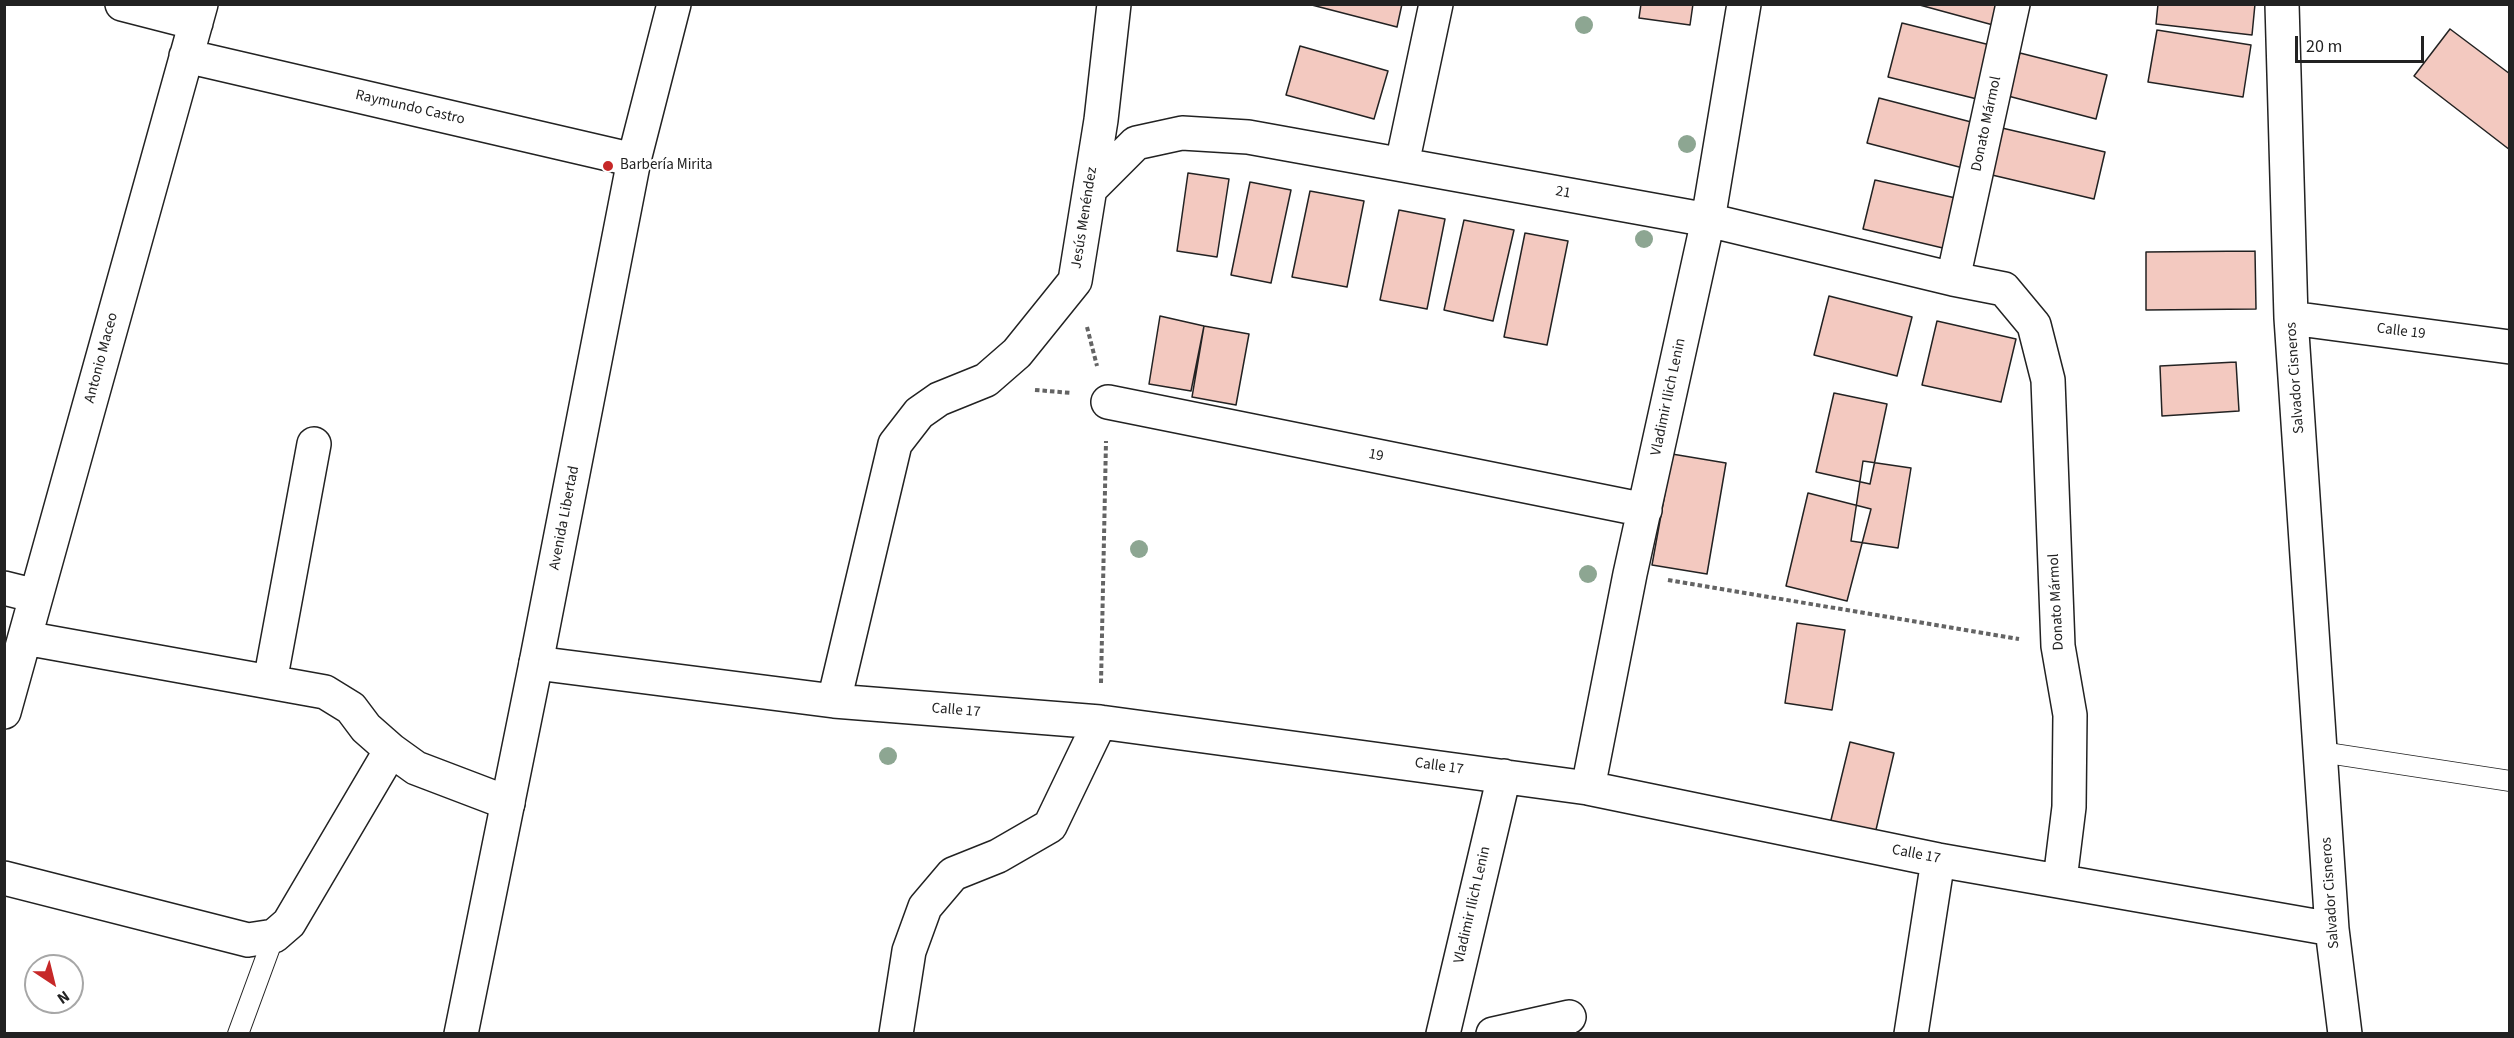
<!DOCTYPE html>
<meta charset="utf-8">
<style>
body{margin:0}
#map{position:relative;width:2514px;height:1038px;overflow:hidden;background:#fff;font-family:"Source Sans 3",sans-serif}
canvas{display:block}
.frame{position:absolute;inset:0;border:6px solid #222;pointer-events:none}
.north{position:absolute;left:24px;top:954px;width:60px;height:60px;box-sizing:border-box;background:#fff;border:2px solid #a7a7a7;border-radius:50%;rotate:145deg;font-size:16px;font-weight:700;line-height:24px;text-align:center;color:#222}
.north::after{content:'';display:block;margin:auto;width:21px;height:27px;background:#c62828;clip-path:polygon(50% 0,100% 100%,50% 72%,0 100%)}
.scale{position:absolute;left:2295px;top:36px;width:129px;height:27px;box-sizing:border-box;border:3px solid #222;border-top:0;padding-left:8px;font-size:18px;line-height:21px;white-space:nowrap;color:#222;-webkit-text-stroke:4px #fff;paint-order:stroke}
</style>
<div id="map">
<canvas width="2514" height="1038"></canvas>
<div class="frame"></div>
<div class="north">N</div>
<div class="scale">20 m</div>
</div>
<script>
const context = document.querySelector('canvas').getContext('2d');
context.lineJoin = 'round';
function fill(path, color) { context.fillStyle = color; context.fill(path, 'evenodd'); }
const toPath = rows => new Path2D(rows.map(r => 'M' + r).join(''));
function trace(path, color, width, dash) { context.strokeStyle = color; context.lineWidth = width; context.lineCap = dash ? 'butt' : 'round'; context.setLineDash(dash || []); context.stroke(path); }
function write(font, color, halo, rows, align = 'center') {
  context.font = font + ' "Source Sans 3",sans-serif'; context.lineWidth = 4.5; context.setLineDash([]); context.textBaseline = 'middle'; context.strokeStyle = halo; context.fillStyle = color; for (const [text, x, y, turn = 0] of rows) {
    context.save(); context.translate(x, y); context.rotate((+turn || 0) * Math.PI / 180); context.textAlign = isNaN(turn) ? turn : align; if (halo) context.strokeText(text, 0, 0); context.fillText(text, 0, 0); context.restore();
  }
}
const building = toPath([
 [1308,4,1402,4,1397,27,1308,4],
 [1641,4,1693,4,1690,25,1639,18,1641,4],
 [1916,4,1999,4,1993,25,1916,4],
 [2158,4,2255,4,2252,35,2156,24,2158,4],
 [1902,23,1990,45,1977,99,1888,77,1902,23],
 [2450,29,2510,74,2510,150,2414,76,2450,29],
 [2157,30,2251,45,2243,97,2148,82,2157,30],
 [1300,46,1388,71,1374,119,1286,95,1300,46],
 [2020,53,2107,75,2096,119,2008,96,2020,53],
 [1879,98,1975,123,1963,168,1867,143,1879,98],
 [2002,128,2105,152,2094,199,1992,175,2002,128],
 [1188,173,1229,179,1217,257,1177,251,1188,173],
 [1875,180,1960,199,1947,249,1863,229,1875,180],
 [1250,182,1291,190,1271,283,1231,275,1250,182],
 [1310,191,1364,201,1347,287,1292,277,1310,191],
 [1399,210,1445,219,1427,309,1380,300,1399,210],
 [1464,220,1514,230,1493,321,1444,310,1464,220],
 [1525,233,1568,241,1547,345,1504,337,1525,233],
 [2255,251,2256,309,2146,310,2146,252,2255,251],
 [1829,296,1912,317,1897,376,1814,355,1829,296],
 [1160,316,1204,326,1191,391,1149,384,1160,316],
 [1937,321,2016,339,2001,402,1922,385,1937,321],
 [1204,326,1249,334,1236,405,1192,397,1204,326],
 [2236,362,2239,411,2162,416,2160,366,2236,362],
 [1834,393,1887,404,1870,484,1816,472,1834,393],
 [1672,454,1726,463,1707,574,1652,565,1672,454],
 [1863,461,1911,468,1898,548,1851,541,1863,461],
 [1808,493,1871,509,1847,601,1786,586,1808,493],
 [1797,623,1845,630,1832,710,1785,703,1797,623],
 [1850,742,1894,753,1875,834,1830,824,1850,742]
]);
fill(building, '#f3c9c0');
trace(building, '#222', 1.5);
const service = toPath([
 [2321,752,2510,781],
 [238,1034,274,936]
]);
const minor = toPath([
 [122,4,196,23],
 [2282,4,2291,318,2332,929,2345,1034],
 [186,56,634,160],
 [1402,164,1436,4],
 [1090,189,1136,143,1182,133,1248,137,1708,220,1953,279,2004,289,2034,325,2048,380,2058,646,2070,715,2069,807,2060,880],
 [1953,279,2013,4],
 [2291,318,2510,347],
 [1108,402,1645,510],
 [4,588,36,596],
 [25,638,325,692,351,708,366,728,391,750,416,768,508,803],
 [536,663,834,701,1100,722,1588,788,1938,860,2332,929],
 [270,682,314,444],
 [834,701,895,444,919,413,939,399,986,380,1017,353,1075,281,1101,120,1114,4],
 [4,712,201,4],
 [1588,788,1630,574,1708,220,1744,4],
 [4,878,248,940,274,936,289,923,391,750],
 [896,1034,909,951,925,907,953,874,998,856,1050,826,1100,722],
 [1443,1034,1504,776],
 [1493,1034,1569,1017],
 [1911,1034,1938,860]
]);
const primary = toPath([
 [461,1034,536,663,634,160,674,4]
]);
trace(service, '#222', 22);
trace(minor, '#222', 36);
trace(primary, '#222', 36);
trace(toPath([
 [1087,327,1097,366],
 [1035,390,1072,393],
 [1668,580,2019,639],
 [1101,683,1106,441]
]), '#646464', 4, [4.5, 3]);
trace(service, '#fff', 20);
trace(minor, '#fff', 33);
trace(primary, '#fff', 33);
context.fillStyle = '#8da692';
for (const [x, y] of [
 [1584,25],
 [1687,144],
 [1644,239],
 [1139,549],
 [1588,574],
 [888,756]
]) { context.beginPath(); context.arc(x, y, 9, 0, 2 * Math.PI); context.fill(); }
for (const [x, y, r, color] of [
 [608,166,6,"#c62828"]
]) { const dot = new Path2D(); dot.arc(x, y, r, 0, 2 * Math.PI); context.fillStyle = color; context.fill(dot); trace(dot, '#fff', 2); }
write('15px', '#222', '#fff', [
 ["Raymundo Castro",410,108,13],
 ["Donato Mármol",1987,124,-78],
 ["21",1563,193,10],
 ["Jesús Menéndez",1085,218,-81],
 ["Calle 19",2401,332,7],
 ["Antonio Maceo",102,358,-75],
 ["Salvador Cisneros",2296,378,-94],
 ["Vladimir Ilich Lenin",1669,397,-78],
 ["19",1376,456,11],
 ["Avenida Libertad",565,518,-79],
 ["Donato Mármol",2057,602,-93],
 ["Calle 17",956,711,5],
 ["Calle 17",1439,767,8],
 ["Calle 17",1916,855,11],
 ["Salvador Cisneros",2331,893,-94],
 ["Vladimir Ilich Lenin",1473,905,-77]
]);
write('15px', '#222', '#fff', [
 ["Barbería Mirita",620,166]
], 'left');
</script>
